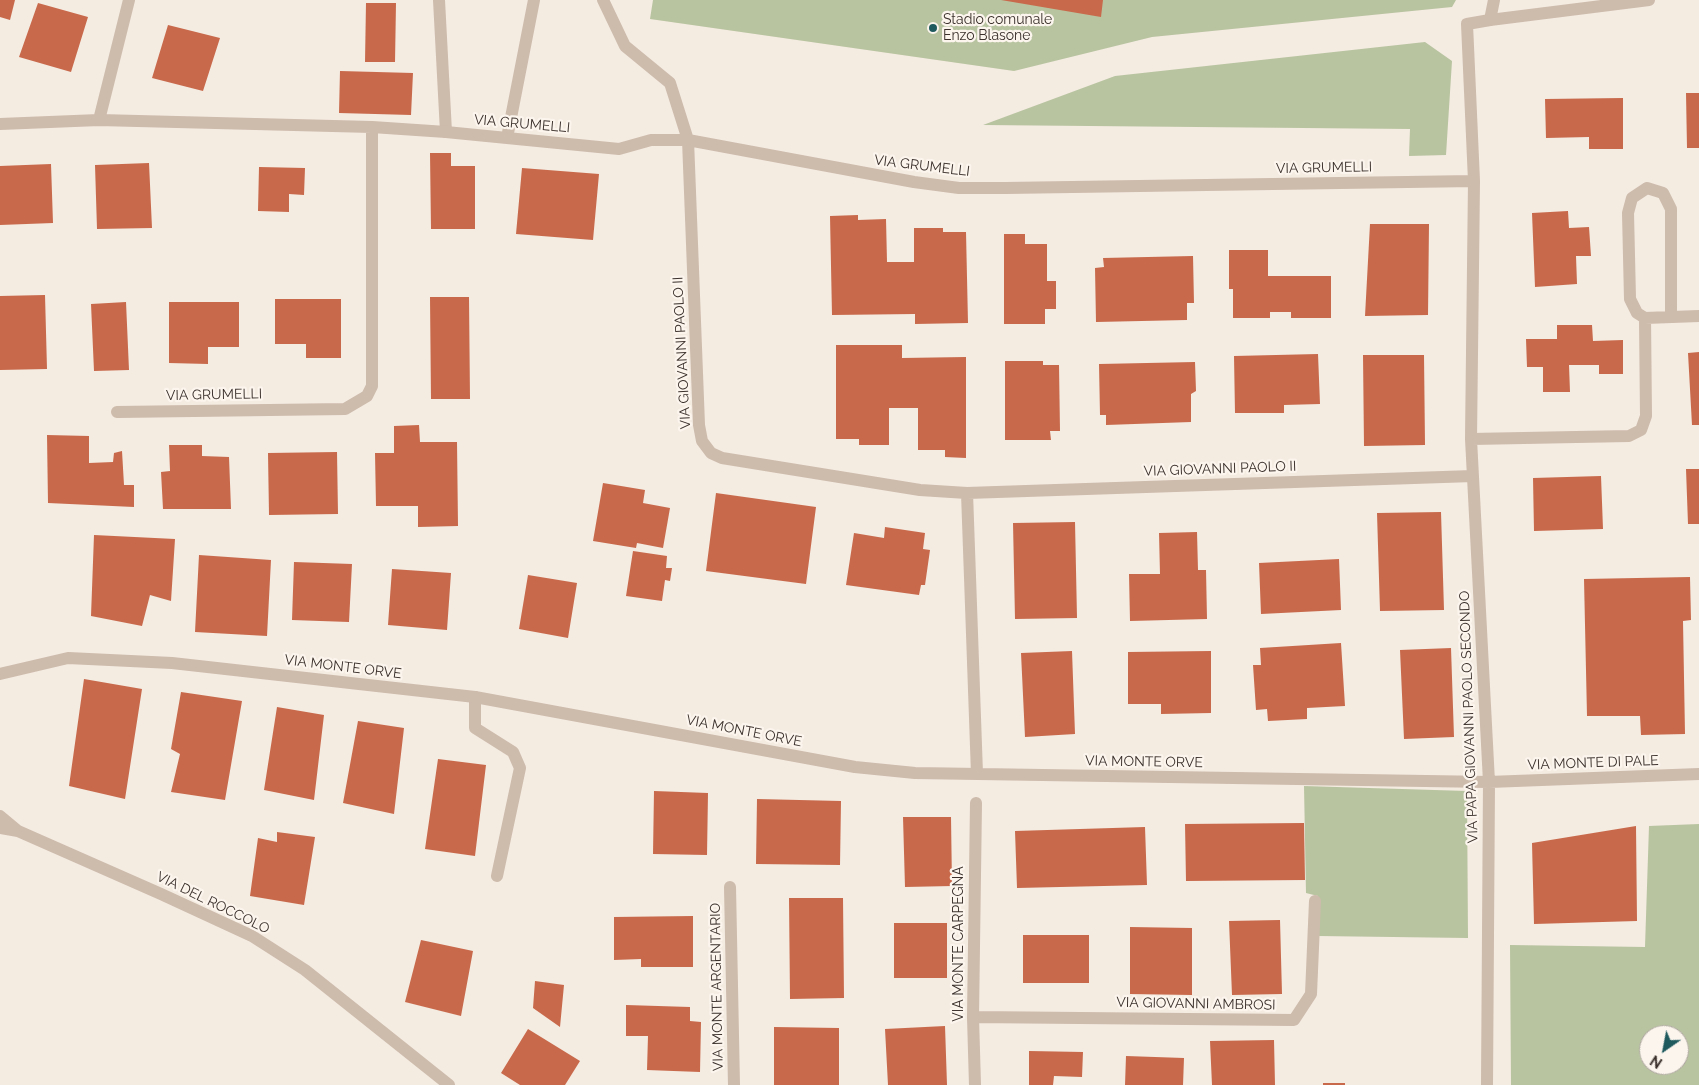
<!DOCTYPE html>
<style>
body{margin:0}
#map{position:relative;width:1699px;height:1085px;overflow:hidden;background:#f4ebe1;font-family:Raleway,sans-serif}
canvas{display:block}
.north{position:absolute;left:1639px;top:1025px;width:50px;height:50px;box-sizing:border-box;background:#fbf5ee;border:1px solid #aea6a0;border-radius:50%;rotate:213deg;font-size:14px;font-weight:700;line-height:20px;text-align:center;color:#3b302b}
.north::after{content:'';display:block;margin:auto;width:18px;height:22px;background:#1f5a5e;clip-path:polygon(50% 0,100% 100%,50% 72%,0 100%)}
</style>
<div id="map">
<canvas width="1699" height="1085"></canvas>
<div class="north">N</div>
</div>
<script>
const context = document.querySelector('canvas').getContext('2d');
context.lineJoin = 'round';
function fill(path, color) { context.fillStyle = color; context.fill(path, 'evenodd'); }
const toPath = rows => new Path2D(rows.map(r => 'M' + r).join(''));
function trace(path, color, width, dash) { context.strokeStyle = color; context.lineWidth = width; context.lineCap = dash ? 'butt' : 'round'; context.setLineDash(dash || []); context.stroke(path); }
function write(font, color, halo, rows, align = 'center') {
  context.font = font + ' Raleway,sans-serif'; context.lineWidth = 4.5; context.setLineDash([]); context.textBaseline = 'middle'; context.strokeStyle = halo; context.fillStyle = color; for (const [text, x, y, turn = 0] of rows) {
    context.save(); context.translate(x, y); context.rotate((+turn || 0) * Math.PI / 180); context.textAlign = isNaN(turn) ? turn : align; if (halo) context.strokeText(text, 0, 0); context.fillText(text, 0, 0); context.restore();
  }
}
fill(toPath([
 [653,0,1456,0,1452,7,1152,37,1014,71,650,19],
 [1425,42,1452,61,1446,155,1409,156,1410,129,983,125,1115,76],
 [1304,786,1467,791,1468,938,1318,936,1318,896,1306,893],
 [1699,824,1699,1085,1511,1085,1510,945,1645,947,1649,826],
 [1649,1035,1679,1035,1679,1065,1649,1065]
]), '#b8c4a0');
fill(toPath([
 [0,0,15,0,10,20,0,17],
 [1001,0,1103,0,1101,17],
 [38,3,88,17,71,72,19,57],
 [366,3,396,3,395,62,365,62],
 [168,25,220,38,203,91,152,78],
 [340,71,413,73,411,115,339,113],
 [1686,93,1699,93,1699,148,1687,148],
 [1623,98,1623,149,1589,149,1589,137,1546,138,1545,99],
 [430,153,451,153,451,166,475,166,475,229,431,229],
 [149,163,152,228,97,229,95,165],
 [51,164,53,223,0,225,0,166],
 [259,167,305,168,304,195,289,194,289,212,258,211],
 [522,168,599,174,593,240,516,234],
 [1568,211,1569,228,1589,227,1591,256,1576,256,1577,284,1535,287,1532,213],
 [858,215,858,220,886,219,887,262,914,262,914,228,943,228,943,232,966,232,968,323,915,324,915,314,832,315,830,216],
 [1370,224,1429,224,1428,315,1365,316],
 [1004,234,1025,234,1025,244,1047,244,1047,281,1056,281,1056,309,1045,309,1045,324,1004,324],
 [1229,250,1268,250,1268,276,1331,276,1331,318,1291,318,1291,312,1270,312,1270,318,1233,318,1233,289,1229,289],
 [1193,256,1194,303,1187,303,1187,320,1096,322,1095,268,1104,267,1103,258],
 [45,295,47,369,0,370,0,296],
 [430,297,469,297,470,399,431,399],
 [275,299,341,299,341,358,306,358,306,344,275,344],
 [126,302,129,370,94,371,91,304],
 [169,302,239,302,239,347,208,347,208,364,169,363],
 [1557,325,1592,325,1593,341,1623,340,1623,374,1599,374,1599,365,1569,365,1570,392,1543,392,1543,367,1527,367,1526,339,1557,339],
 [836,345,902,345,902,358,966,357,966,458,945,457,945,450,918,450,918,408,889,408,889,445,859,445,859,439,836,439],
 [1699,352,1699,425,1692,425,1688,353],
 [1318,354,1320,404,1284,405,1284,413,1235,413,1234,356],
 [1363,355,1424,355,1425,445,1364,446],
 [1005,361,1043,361,1043,365,1059,365,1060,431,1050,431,1051,440,1005,440],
 [1195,362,1196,391,1191,394,1191,422,1106,425,1106,415,1100,415,1099,364],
 [419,425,420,442,457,442,458,526,418,527,418,506,376,506,375,453,394,453,394,426],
 [47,435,89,436,89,463,113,462,114,453,122,451,124,485,134,485,134,507,48,503],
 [169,445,202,445,202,456,229,457,231,509,163,509,161,472,170,471],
 [337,452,338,514,269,515,268,453],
 [1686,469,1699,469,1699,524,1688,524],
 [1601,476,1603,529,1534,531,1533,478],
 [603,483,645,490,643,503,670,508,663,548,637,543,636,548,593,541],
 [716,493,816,507,806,584,706,571],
 [1441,512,1444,610,1380,611,1377,513],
 [1075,522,1077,618,1015,619,1013,523],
 [885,527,925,533,923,549,930,550,925,585,921,585,919,595,846,585,854,533,884,538],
 [1197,532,1198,570,1206,570,1207,619,1130,621,1129,574,1160,574,1159,533],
 [94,535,175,539,171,601,150,595,142,626,91,616],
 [633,551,667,556,666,568,672,568,670,581,665,580,662,601,626,596],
 [199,555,271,560,267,636,195,632],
 [1339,559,1341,610,1261,614,1259,563],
 [294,562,352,564,349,622,292,620],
 [392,569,451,573,447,630,388,625],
 [528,575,577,583,568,638,519,629],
 [1690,577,1691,620,1683,621,1685,734,1641,735,1640,716,1587,716,1584,579],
 [1341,643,1345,706,1307,708,1307,719,1268,721,1267,709,1256,710,1253,665,1261,665,1260,648],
 [1451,648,1454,737,1404,739,1400,650],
 [1072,651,1075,734,1025,737,1021,653],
 [1211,651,1211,713,1161,714,1161,704,1128,704,1128,652],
 [84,679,142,689,125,799,69,786],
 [181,692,242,701,225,800,171,792,180,754,171,749],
 [277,707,324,715,314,800,264,790],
 [358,721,404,728,394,814,343,803],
 [438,759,486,765,475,856,425,849],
 [654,791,708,793,707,855,653,854],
 [757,799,841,801,840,865,756,864],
 [903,817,951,817,952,886,905,887],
 [1304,823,1305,880,1186,881,1185,824],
 [1636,826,1637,921,1534,924,1532,843],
 [1145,827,1147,885,1017,888,1015,831],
 [277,832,315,837,304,905,250,896,258,838,277,842],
 [789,898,843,898,844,998,790,999],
 [693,916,693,967,641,967,641,959,614,960,614,917],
 [1280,920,1282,994,1232,995,1229,921],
 [894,923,947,923,947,978,894,978],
 [1130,927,1192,928,1192,995,1130,994],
 [1023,935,1089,935,1089,983,1023,983],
 [421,940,473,951,461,1016,405,1002],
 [535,981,564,985,560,1027,533,1008],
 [626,1005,690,1007,690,1021,701,1022,700,1072,647,1070,648,1036,626,1036],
 [945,1026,947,1085,888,1085,885,1029],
 [774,1027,839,1028,839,1085,774,1085],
 [528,1029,580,1061,565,1085,520,1085,501,1073],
 [1274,1040,1275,1085,1212,1085,1210,1041],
 [1029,1051,1083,1052,1082,1077,1054,1076,1053,1085,1029,1085],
 [1126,1056,1184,1058,1183,1085,1125,1085],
 [1323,1083,1345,1083,1345,1085,1323,1085]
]), '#c8694b');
trace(toPath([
 [439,0,446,132],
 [1490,20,1494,0],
 [475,697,475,728,513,752,520,768,497,876]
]), '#cdbbac', 12);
trace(toPath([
 [603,0,625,46,670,83,688,140,699,425,702,441,711,453,722,458,920,490,967,493],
 [99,120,129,0],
 [0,124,99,120,372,127,446,132,619,149,651,140,688,140,914,182,959,188,1005,188,1474,181],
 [507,138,534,0],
 [1645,318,1699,316],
 [117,412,345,409,367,396,372,386,372,127],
 [1471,439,1629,436,1641,430,1646,416,1645,318,1637,313,1630,299,1628,213,1632,198,1647,188,1663,193,1671,209,1671,317],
 [0,674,68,658,172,663,475,697,855,767,915,773,1489,782,1699,774],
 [977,774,967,493,1473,476],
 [0,816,18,831],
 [0,828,18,831,161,894,252,936,305,970,449,1085],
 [730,887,734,1085],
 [973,1017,1294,1020,1311,994,1315,901],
 [975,1085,973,1017,976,803],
 [1487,1085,1489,782,1471,439,1474,181,1467,24,1490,20,1649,0]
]), '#cdbbac', 12);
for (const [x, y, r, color] of [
 [933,28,5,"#1f5a5e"]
]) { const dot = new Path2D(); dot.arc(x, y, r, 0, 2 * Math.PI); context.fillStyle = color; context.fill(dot); trace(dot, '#fbf5ee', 2); }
write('14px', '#3b302b', '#fbf5ee', [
 ["Stadio comunale",943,20],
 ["Enzo Blasone",943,36]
], 'left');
write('14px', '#3b302b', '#fbf5ee', [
 ["VIA GRUMELLI",522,124,5],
 ["VIA GRUMELLI",922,166,7],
 ["VIA GRUMELLI",1324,168,-1],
 ["VIA GIOVANNI PAOLO II",682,353,-93],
 ["VIA GRUMELLI",214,395,-1],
 ["VIA GIOVANNI PAOLO II",1220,469,-2],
 ["VIA MONTE ORVE",343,667,7],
 ["VIA PAPA GIOVANNI PAOLO SECONDO",1469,717,-92],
 ["VIA MONTE ORVE",744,731,11],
 ["VIA MONTE ORVE",1144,762,1],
 ["VIA MONTE DI PALE",1593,763,-2],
 ["VIA DEL ROCCOLO",213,903,26],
 ["VIA MONTE CARPEGNA",959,944,-90],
 ["VIA MONTE ARGENTARIO",717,987,-91],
 ["VIA GIOVANNI AMBROSI",1196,1004,1]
]);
</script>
